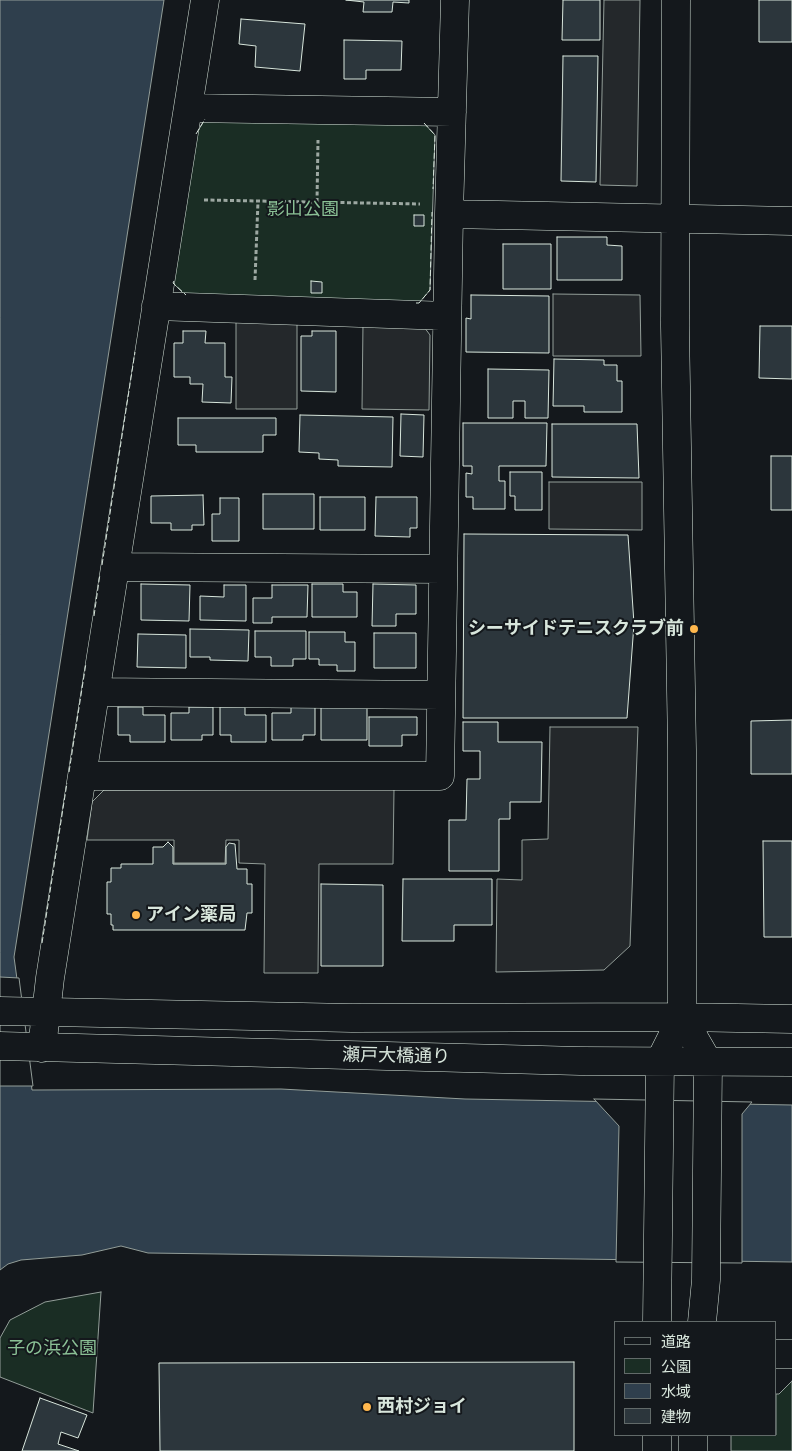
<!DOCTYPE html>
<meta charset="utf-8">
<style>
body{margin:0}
#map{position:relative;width:792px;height:1451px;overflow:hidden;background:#14181c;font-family:Mulish,"Noto Sans JP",sans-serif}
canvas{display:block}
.legend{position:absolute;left:614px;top:1321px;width:162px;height:115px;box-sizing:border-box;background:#14181c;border:1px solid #626a69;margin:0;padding:6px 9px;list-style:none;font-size:15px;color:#d8e6dc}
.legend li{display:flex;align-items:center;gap:10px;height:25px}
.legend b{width:25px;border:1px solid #626a69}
</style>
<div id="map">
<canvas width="792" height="1451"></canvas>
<ul class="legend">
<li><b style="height:6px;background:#14181c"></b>道路</li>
<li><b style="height:14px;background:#1a2d24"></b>公園</li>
<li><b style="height:14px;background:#2f3f4d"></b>水域</li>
<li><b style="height:14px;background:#2c363c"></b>建物</li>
</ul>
</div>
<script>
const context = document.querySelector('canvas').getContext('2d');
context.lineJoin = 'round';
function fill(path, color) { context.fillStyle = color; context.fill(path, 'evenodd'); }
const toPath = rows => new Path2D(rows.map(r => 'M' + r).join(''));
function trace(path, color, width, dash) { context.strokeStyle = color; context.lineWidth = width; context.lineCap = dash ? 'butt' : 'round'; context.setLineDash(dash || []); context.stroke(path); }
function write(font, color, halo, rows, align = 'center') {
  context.font = font + ' Mulish,"Noto Sans JP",sans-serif'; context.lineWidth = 4; context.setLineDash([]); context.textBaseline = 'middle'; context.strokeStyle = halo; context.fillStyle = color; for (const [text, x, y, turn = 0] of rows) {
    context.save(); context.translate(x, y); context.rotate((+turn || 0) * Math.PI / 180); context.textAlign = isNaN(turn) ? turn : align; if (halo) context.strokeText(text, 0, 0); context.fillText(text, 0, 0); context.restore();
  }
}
const green = toPath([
 [205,119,422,121,435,135,430,290,419,303,185,295,173,283,194,138,205,119],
 [101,1292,93,1413,0,1377,0,1338,10,1320,45,1302,101,1292],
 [792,1381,792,1451,731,1451,731,1435,776,1435,776,1394,779,1394,792,1381]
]);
fill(green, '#1a2d24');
trace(green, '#939e99', 1);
const parking = toPath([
 [604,0,640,0,637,186,600,185,604,0],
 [553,294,640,295,641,356,553,356,553,294],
 [236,322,297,323,297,409,236,409,236,322],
 [363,323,421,323,430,335,429,410,362,409,363,323],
 [549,482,642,482,642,530,549,529,549,482],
 [550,727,638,727,630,946,604,970,496,972,497,879,522,880,522,840,548,839,550,727],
 [394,789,393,864,319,864,318,973,264,973,265,864,239,863,239,840,226,840,225,863,174,863,174,840,87,840,92,802,104,790,394,789]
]);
fill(parking, '#24282b');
trace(parking, '#939e99', 1);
const water = toPath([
 [0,0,164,0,14,957,32,1090,281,1089,465,1099,792,1105,792,1262,148,1253,121,1246,82,1255,21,1260,8,1264,0,1270,0,0]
]);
fill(water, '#2f3f4d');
trace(water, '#939e99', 1);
const pier = toPath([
 [0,977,19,978,33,1086,0,1086,0,977],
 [594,1099,752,1102,742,1114,742,1263,616,1262,619,1126,594,1099]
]);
fill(pier, '#14181c');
trace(pier, '#939e99', 1);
const building = toPath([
 [346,0,409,0,409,3,393,2,392,12,363,12,364,2,346,0],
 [563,0,600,0,600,40,562,40,563,0],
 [759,0,792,0,792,42,759,42,759,0],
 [241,19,305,24,300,71,255,67,256,46,239,44,241,19],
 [344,40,402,41,401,70,366,70,366,79,344,79,344,40],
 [563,56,598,56,596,182,561,181,563,56],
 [414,215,424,215,424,226,414,226,414,215],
 [557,237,607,237,607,245,622,246,622,280,557,280,557,237],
 [503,244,551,244,551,289,503,289,503,244],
 [311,281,322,282,322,293,311,293,311,281],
 [471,295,549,296,549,353,466,352,466,318,471,319,471,295],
 [760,326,792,326,792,379,759,378,760,326],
 [183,331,206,331,205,343,225,343,225,377,232,377,231,403,202,402,203,384,190,384,190,377,174,377,174,343,183,343,183,331],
 [312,331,336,331,336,392,301,391,301,336,312,336,312,331],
 [554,359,604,360,604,365,617,365,617,381,622,381,622,412,584,412,584,406,553,406,554,359],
 [488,369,549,370,548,418,525,418,525,401,513,401,513,418,488,418,488,369],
 [401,414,424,415,423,457,400,456,401,414],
 [300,415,393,417,392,467,338,466,338,460,319,459,319,453,299,452,300,415],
 [178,418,276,418,276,435,263,435,263,452,196,452,196,445,178,445,178,418],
 [463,423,547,423,546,466,499,466,499,481,505,481,505,509,473,509,473,497,466,497,466,473,472,474,472,466,463,466,463,423],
 [552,424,637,424,639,478,552,477,552,424],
 [771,456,792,456,792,510,771,510,771,456],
 [510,472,542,472,542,510,515,510,515,496,510,496,510,472],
 [263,494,314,494,314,529,263,529,263,494],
 [203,495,204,525,192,525,192,530,171,530,171,523,151,523,151,496,203,495],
 [320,497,365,497,365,530,320,530,320,497],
 [376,497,417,497,417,528,410,528,410,537,375,536,376,497],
 [220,498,239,498,239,541,212,541,212,514,220,514,220,498],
 [464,534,628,535,634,624,627,718,463,718,464,534],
 [141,584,190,585,189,621,141,620,141,584],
 [312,584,343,584,343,592,357,592,357,617,312,617,312,584],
 [373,584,416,585,416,614,396,614,396,626,372,626,373,584],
 [224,585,246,585,246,621,200,620,200,596,224,597,224,585],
 [272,585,308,585,307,617,272,617,272,623,253,623,253,598,272,598,272,585],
 [190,629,249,630,248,661,210,660,210,657,190,657,190,629],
 [255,631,306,631,306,659,293,659,293,666,271,666,271,657,255,657,255,631],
 [309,632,345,632,345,642,355,642,355,671,337,671,337,665,319,665,319,659,309,659,309,632],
 [374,633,416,633,416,668,374,668,374,633],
 [138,634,186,635,186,668,137,667,138,634],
 [321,706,367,706,367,740,321,740,321,706],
 [118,707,143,707,143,715,165,715,165,742,130,742,130,735,118,735,118,707],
 [189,707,213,707,213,735,202,735,202,740,171,740,171,713,189,713,189,707],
 [220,707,245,707,245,715,266,715,266,742,231,742,231,735,220,735,220,707],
 [291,707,315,707,315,735,303,735,303,740,272,740,272,713,291,713,291,707],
 [369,717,417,717,417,735,402,735,402,746,369,746,369,717],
 [792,720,792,774,751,774,751,721,792,720],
 [463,722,498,722,498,742,542,742,541,802,510,802,510,819,499,819,499,871,449,871,449,820,466,820,467,779,480,779,480,751,463,751,463,722],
 [763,841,792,841,792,937,764,937,763,841],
 [168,842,173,847,173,864,226,864,226,847,229,843,235,844,237,869,247,869,247,884,252,884,252,913,247,913,245,930,113,930,113,925,111,925,111,914,107,914,107,882,111,882,111,868,121,868,121,864,153,864,153,847,163,847,168,842],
 [403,879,492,879,492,925,454,925,454,941,402,941,403,879],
 [321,884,383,885,383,966,321,966,321,884],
 [574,1362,574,1451,160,1451,159,1363,574,1362],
 [40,1398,87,1415,78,1438,61,1432,58,1444,79,1451,22,1451,40,1398]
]);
fill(building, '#2c363c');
trace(building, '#d8e6dc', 1);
const minor = toPath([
 [455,0,449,214,792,221],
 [188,108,452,112],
 [156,306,447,316],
 [117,567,443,569],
 [96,692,440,695],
 [83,776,440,776,449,214],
 [0,1011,352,1018,682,1017,792,1019],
 [682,1017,708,1062,706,1280,702,1322],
 [0,1046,580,1061,792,1062],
 [42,1048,50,978,205,0],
 [657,1322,660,1061,682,1017,682,750,675,326,676,0],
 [776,1354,792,1354],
 [657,1435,657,1451],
 [693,1435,693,1451]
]);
trace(minor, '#d8e6dc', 29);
trace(toPath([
 [204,200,420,204],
 [317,202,318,140],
 [255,280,258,201]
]), '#9da8a2', 3, [4, 2.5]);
trace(minor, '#14181c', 28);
trace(toPath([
 [424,123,435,135,433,189],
 [196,134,205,119],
 [174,281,173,283,186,295],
 [416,303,419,303,430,290,432,212],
 [102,565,135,352],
 [94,616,100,574],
 [69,772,86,663],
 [42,943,67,783]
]), '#d8e6dc', 1, [6, 2.5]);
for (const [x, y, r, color] of [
 [694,629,5,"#ffb74d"],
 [136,915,5,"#ffb74d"],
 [367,1407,5,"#ffb74d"]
]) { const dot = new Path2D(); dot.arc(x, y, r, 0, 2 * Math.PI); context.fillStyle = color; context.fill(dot); trace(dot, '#14181c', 2); }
write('18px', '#8ac095', '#14181c', [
 ["影山公園",303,210],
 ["子の浜公園",52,1349]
]);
write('bold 18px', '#d8e6dc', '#14181c', [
 ["シーサイドテニスクラブ前",684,629,"right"],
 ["アイン薬局",146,915],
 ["西村ジョイ",377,1407]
], 'left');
write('18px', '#d8e6dc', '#14181c', [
 ["瀬戸大橋通り",396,1056,1]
]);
</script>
